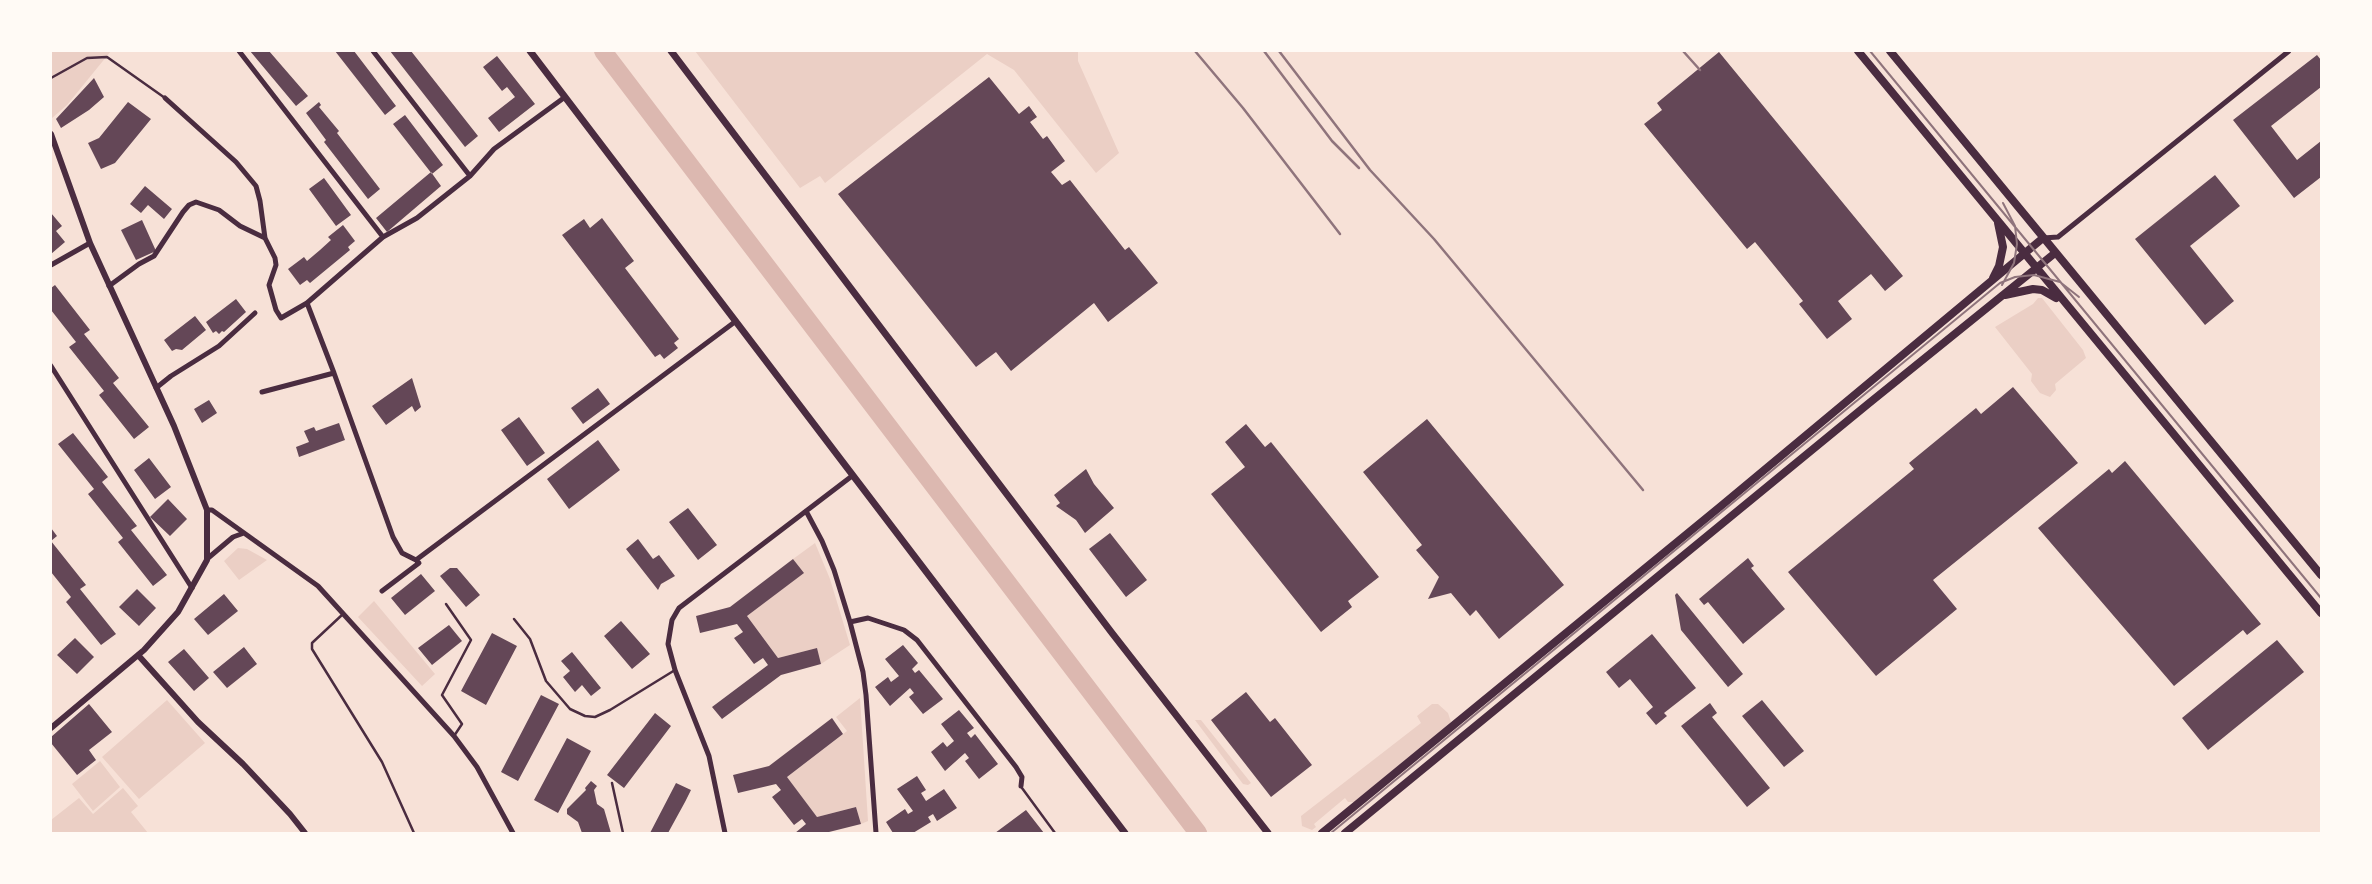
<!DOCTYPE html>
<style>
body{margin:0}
#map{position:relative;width:2372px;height:884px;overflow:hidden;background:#f7e1d7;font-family:"Archivo Narrow",sans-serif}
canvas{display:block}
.frame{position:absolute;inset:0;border:52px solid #fffaf5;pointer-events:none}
</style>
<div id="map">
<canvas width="2372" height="884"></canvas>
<div class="frame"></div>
</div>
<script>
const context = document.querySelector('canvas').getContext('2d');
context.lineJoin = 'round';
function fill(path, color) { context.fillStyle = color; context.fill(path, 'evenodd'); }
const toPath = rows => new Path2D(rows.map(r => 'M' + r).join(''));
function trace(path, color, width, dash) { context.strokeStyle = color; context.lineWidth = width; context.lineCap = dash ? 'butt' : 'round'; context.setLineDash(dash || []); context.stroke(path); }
fill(toPath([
 [51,51,111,51,67,105,51,119],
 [695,51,1078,51,1078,61,1119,153,1096,173,1014,70,987,54,825,183,820,176,800,188],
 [2038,298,2042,298,2083,350,2086,358,2055,384,2056,390,2050,397,2040,393,2031,381,2032,374,1995,327,2033,304],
 [815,543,830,579,850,645,821,664,817,648,778,658,747,616,803,573,793,559],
 [238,548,247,549,267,560,239,580,224,561],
 [374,601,435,674,422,686,358,617],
 [860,698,868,821,861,824,856,807,817,817,787,777,847,731,836,717],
 [167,700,205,743,139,799,102,757],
 [1432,704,1438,704,1448,713,1451,722,1448,726,1354,802,1348,802,1345,798,1314,824,1316,827,1312,830,1302,826,1301,816,1421,723,1417,716],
 [1195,720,1201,720,1251,783,1248,785,1243,784],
 [100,761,120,787,93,811,72,784],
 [123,788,138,806,131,812,148,833,51,833,51,820,79,798,93,814]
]), '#ebcfc5');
trace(toPath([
 [603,51,1198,833]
]), '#dcb8b0', 18);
fill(toPath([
 [250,51,269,51,308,96,296,106],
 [335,51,354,51,396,106,385,115],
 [390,51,411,51,478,136,465,147],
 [1719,52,1903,276,1885,291,1871,274,1838,301,1852,319,1827,339,1799,304,1803,301,1755,242,1747,249,1644,124,1662,110,1657,103],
 [2317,55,2321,60,2321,87,2271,126,2297,160,2321,141,2321,177,2294,198,2233,120],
 [497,56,535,104,499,132,488,118,515,97,507,87,502,91,483,67],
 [989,77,1019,114,1029,106,1037,117,1030,122,1043,139,1047,136,1065,161,1051,172,1062,185,1070,180,1125,250,1129,247,1158,283,1108,322,1094,303,1011,371,996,352,976,367,838,194],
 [94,78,104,97,89,110,61,128,56,119],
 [128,102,151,119,115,163,101,169,88,143,99,138],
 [319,102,321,105,319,107,339,131,337,133,380,189,368,199,324,142,326,140,306,113],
 [405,115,443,165,432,174,393,124],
 [431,172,441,186,387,232,376,218],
 [2215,175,2240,206,2190,246,2234,301,2205,325,2135,239],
 [324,178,351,215,336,226,309,189],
 [145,186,172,209,164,219,148,205,141,213,130,204],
 [51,213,62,226,56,231,65,242,51,254],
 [602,218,634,261,625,268,679,339,674,343,678,348,664,359,660,354,655,357,562,235,584,219,590,228],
 [142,220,156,251,136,260,121,230],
 [343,225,355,241,348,247,350,250,310,283,307,280,300,285,288,269,304,257,307,261,320,250,331,240,328,237],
 [55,285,90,330,84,334,119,378,113,383,149,427,134,439,99,395,104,391,69,347,76,342,51,310,51,288],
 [236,299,246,312,224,332,222,331,219,334,216,331,213,333,206,322],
 [195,316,206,330,182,350,176,349,172,351,164,340],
 [412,378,421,407,415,412,412,406,386,425,372,406],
 [2013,387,2078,463,1933,580,1957,609,1876,676,1788,572,1914,469,1909,463,1976,408,1981,414],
 [598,388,610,404,583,424,571,408],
 [209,400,217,413,202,423,194,409],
 [519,417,545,453,527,466,501,430],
 [1427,419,1564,585,1499,639,1476,610,1470,616,1451,593,1428,599,1439,577,1416,550,1422,545,1363,472],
 [339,423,345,440,299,457,296,447,309,442,304,431,314,427,316,431],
 [1246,424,1265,447,1271,442,1379,577,1348,601,1352,607,1321,632,1211,494,1245,467,1225,442],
 [73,433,108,477,102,482,137,526,131,530,167,575,153,586,118,542,123,538,88,494,94,489,58,444],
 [598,440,620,470,569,509,547,479],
 [149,458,171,487,155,499,134,470],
 [2125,461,2261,624,2247,635,2243,630,2174,686,2038,528,2109,469,2112,473],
 [1086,469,1094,484,1114,508,1085,533,1076,520,1056,506,1060,503,1054,495],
 [168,499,187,519,170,536,150,517],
 [688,508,717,545,698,560,669,522],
 [51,528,57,536,51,541,86,585,80,589,116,634,101,645,66,602,71,597,51,572],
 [1110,533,1147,580,1126,597,1089,549],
 [638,539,653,559,659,555,675,576,661,584,658,590,626,549],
 [1748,558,1754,566,1751,568,1785,609,1743,644,1708,602,1704,605,1699,599],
 [793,559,804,573,747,616,778,658,817,648,821,664,781,675,722,719,712,707,768,665,763,658,754,664,734,638,743,632,737,624,700,633,696,616,730,607],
 [450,568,457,568,480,595,466,607,440,576],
 [421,574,435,591,405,615,391,598],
 [137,589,156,608,139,626,119,607],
 [1677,593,1743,674,1728,687,1681,630,1675,595],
 [224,594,238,611,208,635,194,619],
 [621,621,650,654,632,669,604,636],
 [449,625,462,641,432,665,418,648],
 [492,633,517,646,486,705,461,691],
 [1652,634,1696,688,1664,713,1667,716,1656,725,1646,713,1653,707,1630,679,1619,688,1606,672],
 [75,638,94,657,77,674,57,655],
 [2277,640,2304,672,2208,750,2182,718],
 [903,645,918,663,912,669,915,673,919,670,943,699,923,714,909,697,914,693,910,688,890,706,875,687,888,677,891,682,899,676,885,659],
 [244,647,257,664,227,688,213,672],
 [184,649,209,678,194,691,168,662],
 [572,652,601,688,591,696,582,685,575,692,563,677,570,671,561,661],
 [1246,692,1270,722,1275,718,1312,765,1271,797,1211,720],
 [541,695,559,704,518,781,501,772],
 [1762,700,1804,751,1784,767,1742,716],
 [1710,703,1717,713,1712,717,1770,788,1747,807,1681,726],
 [89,704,112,732,89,750,96,760,77,775,51,743,51,737],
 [959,710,974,728,967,733,971,738,975,734,998,764,979,779,965,761,969,758,965,753,945,771,931,752,943,742,947,747,954,741,941,724],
 [655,713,671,726,624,788,607,775],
 [832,718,843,734,787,777,817,817,856,807,861,824,825,833,795,833,806,824,802,819,794,825,772,797,781,790,776,784,738,793,733,775,769,766],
 [567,738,591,751,558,813,534,800],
 [917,776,926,790,921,793,926,801,944,789,957,808,937,821,933,814,928,817,931,822,913,833,893,833,886,822,905,809,908,814,913,811,897,789],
 [591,781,597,786,594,790,597,804,604,809,611,833,582,833,578,822,567,814,567,809,586,790,585,788],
 [676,783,691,790,685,802,668,833,650,833],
 [1026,810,1044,833,995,833]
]), '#644757');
trace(toPath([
 [51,78,87,58,107,57,165,98],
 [446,604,471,640,442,695,462,724,454,736],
 [343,614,312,643,312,649,382,762,414,833],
 [514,619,530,639,546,681,570,709,585,716,595,717,610,710,675,670],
 [612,783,623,833],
 [1022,788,1055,833]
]), '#4a2c40', 2.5);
trace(toPath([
 [239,51,383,237],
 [373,51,470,176],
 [165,98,236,162,256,186,260,201,265,238,275,258,276,265,269,285,276,310,281,318,307,303,383,237,417,218,470,176,494,149,565,97],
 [2043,238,2058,237,2289,51],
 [51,265,90,243],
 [109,286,139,264,154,256,183,212,189,205,196,202,219,210,240,226,265,238],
 [307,303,334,373,393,537,402,553,416,560],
 [51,366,192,588],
 [156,388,171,376,219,346,255,313],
 [262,392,334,373],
 [207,510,212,510,318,586,454,736,477,767,513,833],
 [806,511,822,541,834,570,850,622,863,672,866,695,876,833],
 [207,559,233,537,244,533],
 [382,591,419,563,416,560,736,321],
 [850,622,868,618,904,630,917,640,1016,767,1022,777,1021,786],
 [725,833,709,756,675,670,668,644,672,620,679,608,852,476]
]), '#4a2c40', 5);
trace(toPath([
 [51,134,90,243,174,426,207,510,207,560,178,612,144,650,51,728],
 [138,655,198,722,243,764,290,814,305,833]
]), '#4a2c40', 6);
trace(toPath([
 [530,51,1125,833],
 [671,51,1112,633,1268,833]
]), '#4a2c40', 7);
trace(toPath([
 [1858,51,2321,613],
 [1890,51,2321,575],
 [1993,278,1999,266,2003,247,1998,223],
 [2005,295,2033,289,2042,290,2056,298],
 [1322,833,1721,506,2043,238],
 [1345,833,1868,404,2055,253]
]), '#4a2c40', 8);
trace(toPath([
 [1870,51,2321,598],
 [2002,285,2014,263,2017,244,2015,226,2003,203],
 [1331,833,2000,283,2015,277,2034,275,2060,282,2079,297]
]), '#8f747c', 2);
trace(toPath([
 [1195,51,1243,108,1340,234],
 [1264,51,1332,141,1359,168],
 [1279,51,1370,170,1434,239,1643,490],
 [1683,51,1700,70]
]), '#8f747c', 2.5);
</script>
